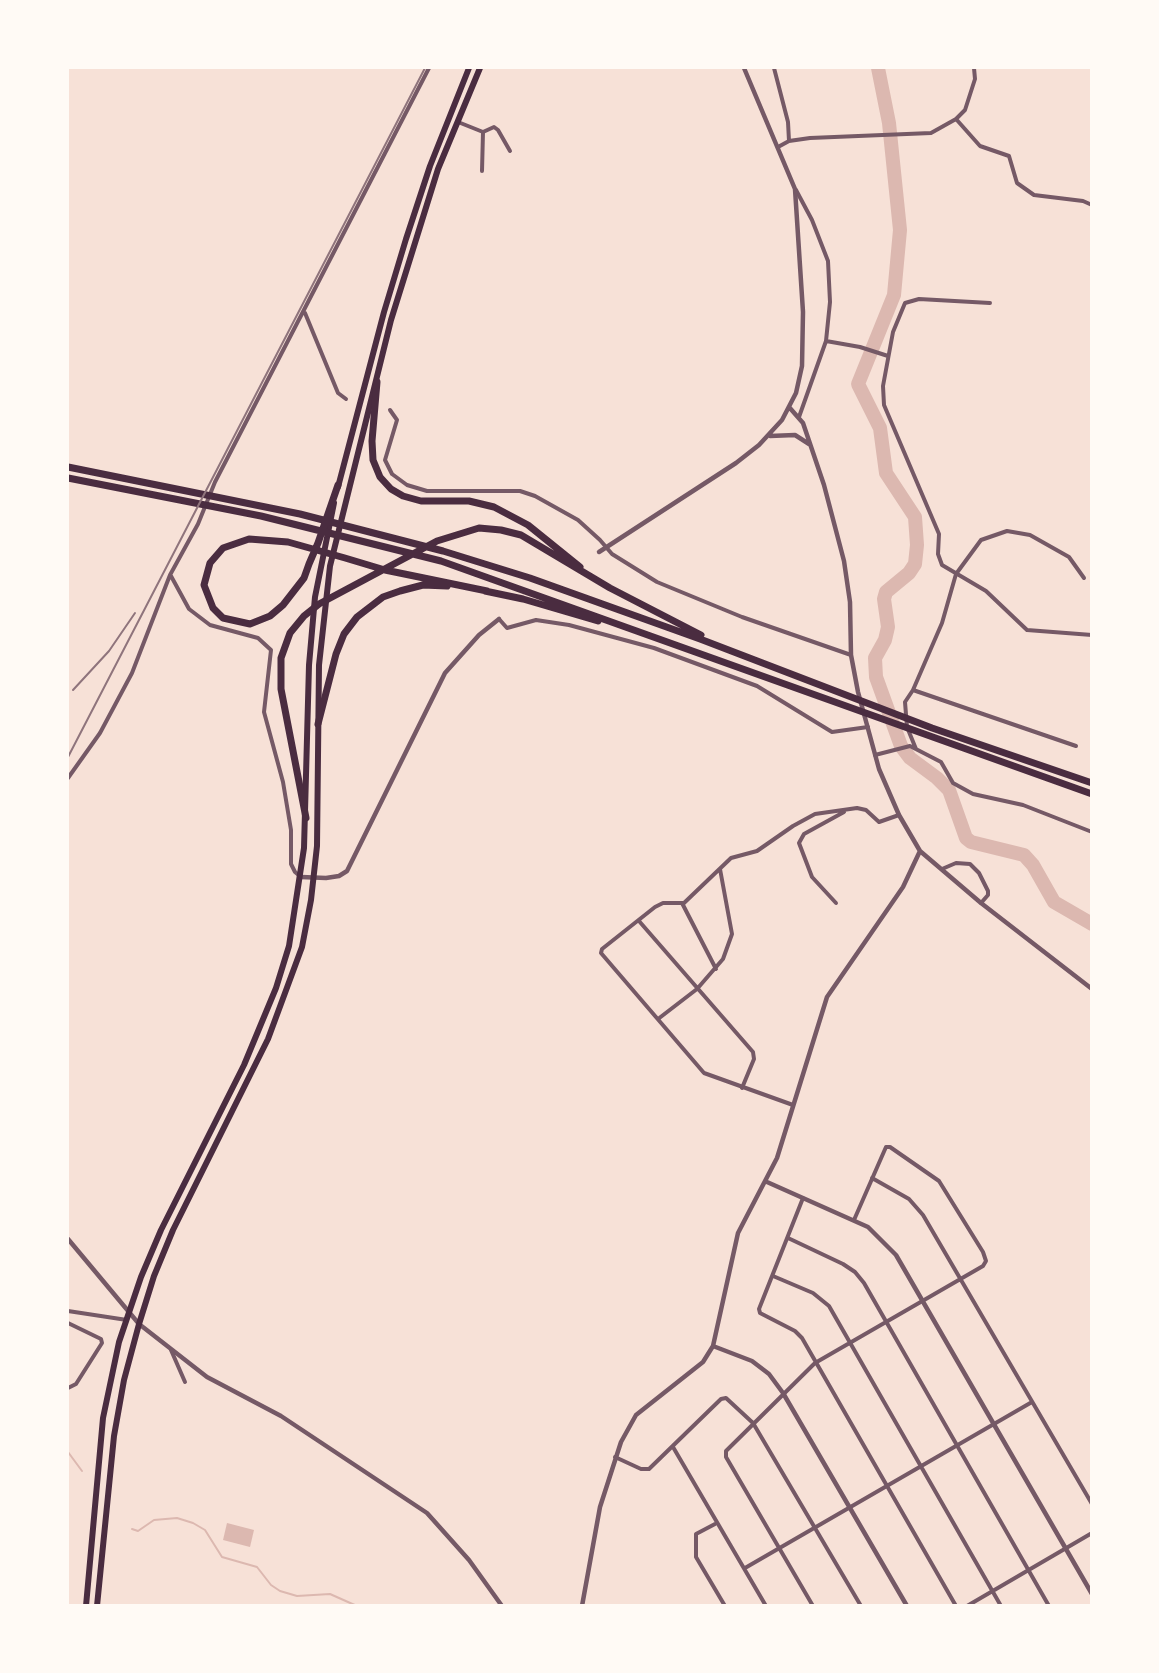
<!DOCTYPE html>
<style>
body{margin:0}
#map{position:relative;width:1159px;height:1673px;overflow:hidden;background:#f7e1d7;font-family:"Sofia Sans Condensed",sans-serif}
canvas{display:block}
.frame{position:absolute;inset:0;border:69px solid #fffaf5;pointer-events:none}
</style>
<div id="map">
<canvas width="1159" height="1673"></canvas>
<div class="frame"></div>
</div>
<script>
const context = document.querySelector('canvas').getContext('2d');
context.lineJoin = 'round';
function fill(path, color) { context.fillStyle = color; context.fill(path, 'evenodd'); }
const toPath = rows => new Path2D(rows.map(r => 'M' + r).join(''));
function trace(path, color, width, dash) { context.strokeStyle = color; context.lineWidth = width; context.lineCap = dash ? 'butt' : 'round'; context.setLineDash(dash || []); context.stroke(path); }
fill(toPath([
 [227,1523,254,1530,250,1547,223,1540]
]), '#dcb8b0');
trace(toPath([
 [68,1452,82,1471],
 [132,1529,138,1531,154,1520,177,1518,193,1523,205,1530,222,1557,257,1567,271,1585,280,1591,297,1596,330,1594,357,1606]
]), '#dcb8b0', 2);
trace(toPath([
 [878,68,889,123,900,230,894,295,858,384,880,428,886,473,915,517,917,545,915,564,909,573,886,592,884,599,888,627,885,640,875,658,876,677,901,746,910,758,937,778,949,790,966,838,971,842,1024,855,1033,865,1054,902,1092,924]
]), '#dcb8b0', 14);
trace(toPath([
 [774,68,788,122,789,141,778,147],
 [956,119,980,146,1009,156,1017,183,1034,195,1083,201,1092,205],
 [458,122,483,132,494,127,498,130,510,151],
 [789,141,810,138,931,133,956,119,965,110,975,79,974,68],
 [482,171,483,132],
 [796,190,812,220,828,261,830,302,826,341],
 [990,303,919,299,905,303,893,332,883,386,884,405,939,534,938,554,942,565,986,591,1027,630,1092,635],
 [305,313,338,393,346,399],
 [390,410,397,420,385,460,392,474,407,485,427,491,520,491,535,496,578,520,600,540,612,554,657,582,742,617,851,655],
 [799,417,826,341,860,347,888,356],
 [171,576,189,609,210,625,258,638,271,650,264,712,283,782,291,830,291,864,295,872,301,877],
 [499,619,507,628,536,620,569,625,654,648,757,686,832,732,868,727],
 [913,690,1076,746],
 [916,749,907,727,905,702,913,690,942,623,956,574,981,540,1007,531,1030,535,1069,557,1084,578],
 [875,755,910,746,941,762,953,783,973,794,1023,805,1092,832],
 [68,778,100,733,132,673,170,575,198,524,215,482,429,68],
 [942,869,956,863,970,864,979,873,988,891,988,895,981,903],
 [682,903,716,969],
 [836,903,812,877,799,843,804,834,844,812],
 [639,921,753,1052,754,1059,742,1088],
 [658,1019,697,989,723,959,732,934,720,869],
 [793,1105,704,1073,601,953,602,949,655,907,663,903,684,903,731,858,757,851,793,826,815,814,857,808,866,810,879,822,899,815],
 [872,1178,909,1199,923,1215,1092,1504],
 [803,1198,759,1309,760,1313,795,1331,802,1338,956,1606],
 [788,1238,843,1264,855,1272,864,1283,1049,1606],
 [773,1276,813,1293,829,1306,1001,1606],
 [68,1311,127,1320],
 [68,1323,101,1339,102,1343,76,1384,68,1388],
 [171,1350,185,1382],
 [673,1447,766,1606],
 [615,1457,641,1469,649,1469,721,1399,726,1398,753,1423,861,1606],
 [715,1524,696,1534,696,1557,725,1606],
 [745,1568,1032,1402],
 [813,1606,726,1457,726,1451,815,1363,983,1266,986,1261,983,1252,939,1181,890,1147,886,1147,854,1220],
 [967,1606,1092,1533]
]), '#755966', 4);
trace(toPath([
 [789,407,803,423,824,485,844,561,850,602,851,655,858,692,879,769,899,815,920,851,981,903,1092,989],
 [770,436,795,435,809,444],
 [599,552,736,463,759,445,782,420,796,393,802,366,803,312,795,189,744,68],
 [301,877,326,878,339,876,347,871,445,673,479,635,499,619],
 [767,1182,868,1227,896,1255,1092,1594],
 [68,1239,139,1324,207,1377,281,1416,427,1513,469,1560,502,1606],
 [713,1346,752,1361,769,1374,783,1393,907,1606],
 [582,1606,600,1507,621,1442,636,1415,703,1362,713,1346,738,1233,777,1158,827,997,903,887,920,851]
]), '#755966', 4.5);
trace(toPath([
 [338,487,384,312,406,239,430,166,469,68],
 [86,1606,103,1418,119,1342,141,1277,161,1230,244,1065,276,988,289,946,304,848,309,665,315,597,334,503],
 [97,1606,114,1436,124,1380,139,1324,154,1276,173,1230,268,1039,302,947,311,900,317,846,319,665,330,566,391,320,438,169,480,68]
]), '#4a2c40', 6);
trace(toPath([
 [377,382,372,441,373,460,380,477,391,489,403,496,421,501,469,501,494,507,528,525,580,567],
 [68,467,300,514,443,551,530,578,700,639,932,728,1092,783],
 [68,478,261,516,441,561,1092,794],
 [338,485,318,543,309,564,304,578,283,605,270,616,250,624,223,618,213,608,204,585,210,563,223,548,249,539,288,542,345,558,385,570,487,591],
 [485,591,523,599,598,621],
 [318,724,336,654,344,634,357,617,383,597,400,591,423,585,447,586],
 [306,818,281,689,281,658,290,633,304,616,319,604,437,541,479,528,501,530,521,535,610,588,701,635]
]), '#4a2c40', 7);
trace(toPath([
 [73,690,109,651,135,613],
 [68,757,425,68]
]), '#8f747c', 2);
</script>
